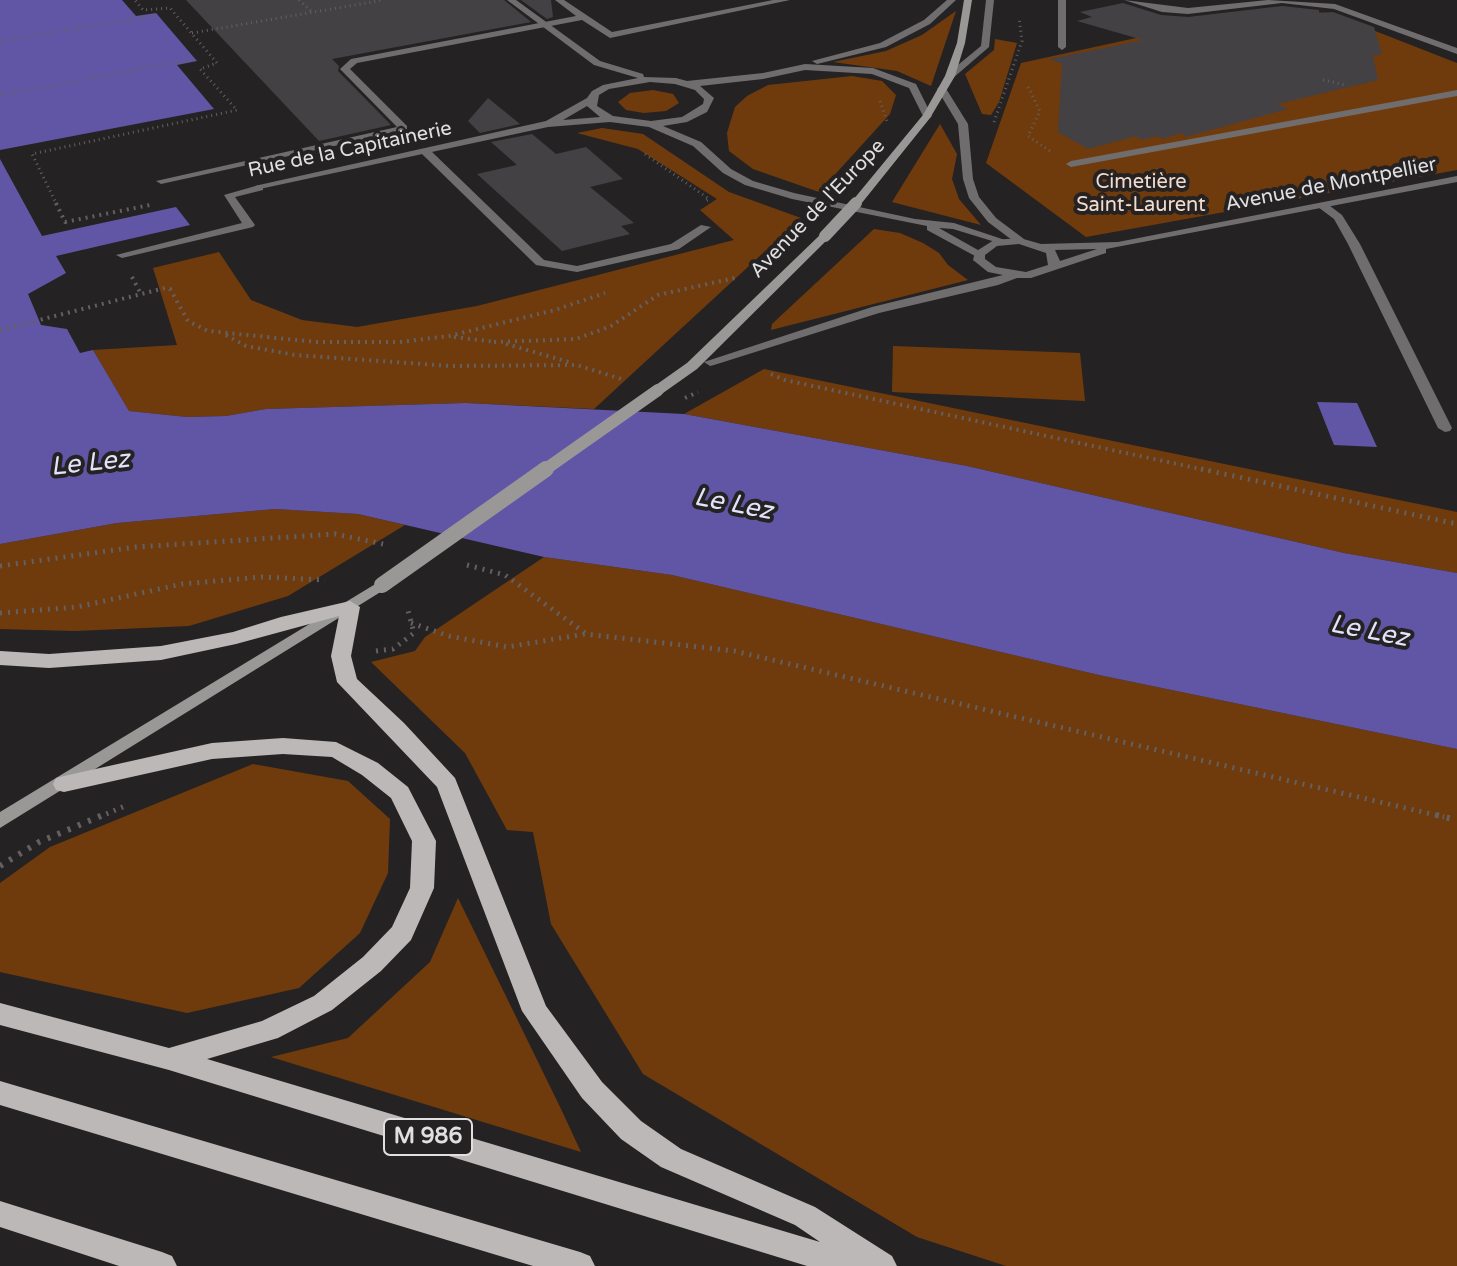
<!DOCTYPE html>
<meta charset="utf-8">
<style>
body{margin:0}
canvas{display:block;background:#252223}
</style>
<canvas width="1457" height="1266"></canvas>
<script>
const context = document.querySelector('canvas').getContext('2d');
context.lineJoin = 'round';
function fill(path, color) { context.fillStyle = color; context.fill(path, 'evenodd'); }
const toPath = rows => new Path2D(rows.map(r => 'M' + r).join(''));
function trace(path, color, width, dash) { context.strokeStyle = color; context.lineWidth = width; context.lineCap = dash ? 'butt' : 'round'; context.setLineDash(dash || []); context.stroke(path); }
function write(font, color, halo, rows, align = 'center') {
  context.font = font + ' "Varela Round",sans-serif'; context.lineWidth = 8; context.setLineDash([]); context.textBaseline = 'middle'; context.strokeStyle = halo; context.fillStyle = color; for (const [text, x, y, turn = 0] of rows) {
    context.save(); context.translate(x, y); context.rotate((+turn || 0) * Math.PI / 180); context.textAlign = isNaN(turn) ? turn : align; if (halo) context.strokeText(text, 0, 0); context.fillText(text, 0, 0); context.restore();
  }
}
fill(toPath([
 [1265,10,1329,13,1457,63,1457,170,1086,237,986,163,1021,63],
 [956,11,931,86,897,71,833,62,886,51,922,35],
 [995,39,1017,43,999,102,991,115,982,114,965,74,994,50],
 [852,76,882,81,896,95,890,114,819,192,753,169,729,151,727,133,730,123,735,107,747,96,768,85],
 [653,90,673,94,679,103,666,111,644,113,626,110,618,102,630,93],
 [940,124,957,154,952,179,959,199,981,225,892,202],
 [602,128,643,134,729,192,801,218,594,409,466,403,266,409,226,416,187,417,129,411,93,350,177,345,153,268,219,252,251,300,302,320,357,327,477,306,734,240,700,210,717,199,638,149,577,133],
 [874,229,900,233,923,243,939,253,948,265,968,280,771,330,772,324],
 [893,346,1080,353,1085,401,892,392],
 [764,369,1457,512,1457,573,1344,553,967,466,684,414],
 [275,509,358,514,405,525,288,596,189,626,75,631,0,629,0,544,117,523],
 [544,557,672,575,1099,675,1457,749,1457,1266,1006,1266,917,1237,643,1074,551,924,533,832,507,830,465,753,371,662,415,651,425,637],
 [253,764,348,781,390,819,388,873,360,933,299,988,187,1013,0,972,0,883,50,847],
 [458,898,561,1109,581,1152,271,1057,348,1038,430,962]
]), '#703b0c');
fill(toPath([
 [0,0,122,0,136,16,156,13,197,61,177,65,214,109,0,150],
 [0,159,42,236,176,207,190,225,56,256,66,273,28,294,41,325,67,329,80,353,93,350,129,411,187,417,226,416,266,409,466,403,684,414,967,466,1344,553,1457,573,1457,749,1099,675,672,575,544,557,358,514,275,509,117,523,0,544],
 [1317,402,1357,403,1377,447,1334,445]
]), '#6156a6');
fill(toPath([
 [186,0,504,0,531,22,332,59,339,66,338,71,391,125,319,141],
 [521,0,551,0,553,17,547,19],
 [1123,3,1161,15,1188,17,1282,6,1319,10,1319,13,1333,12,1374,27,1382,54,1373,56,1378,80,1278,104,1288,109,1185,137,1182,133,1162,139,1158,136,1141,140,1136,136,1088,149,1058,132,1062,64,1050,59,1143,40,1077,21,1092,17,1080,12],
 [488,98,520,124,480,133,468,121],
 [532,134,556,154,586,147,623,179,590,187,634,223,621,226,630,234,562,251,477,174,517,165,491,142]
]), '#434144');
trace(toPath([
 [299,0,312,12],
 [192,33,384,0],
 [0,41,158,15],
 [1323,80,1346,85],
 [1028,87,1040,111,1028,136,1050,151],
 [0,95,196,59],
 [880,101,887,121],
 [994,122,1022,41,1019,17],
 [645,154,709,199,706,201],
 [57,205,32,154,237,110,200,69,217,63,170,8,143,10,135,0]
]), '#636061', 3, [1, 4]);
trace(toPath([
 [56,203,65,222,150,205],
 [132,277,141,294],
 [0,330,165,288,170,289,188,321,208,331,316,342,400,342,449,336,555,310,605,293],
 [226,335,246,346,295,355,451,366,577,365,621,379],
 [454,337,496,342],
 [494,342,576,339,611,326,658,295,739,277],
 [506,344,569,362],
 [771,374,785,380,1210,471]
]), '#636061', 4, [2, 5]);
trace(toPath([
 [1201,469,1457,524],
 [467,565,505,575,585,633],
 [0,566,136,547,335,534,383,544],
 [0,613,77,607,182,584,262,577,325,580],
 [411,623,449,636,507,647,585,634,734,651,1444,817],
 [376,651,393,649,414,633,407,607],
 [99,817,125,806]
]), '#636061', 5, [2, 6]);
trace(toPath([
 [1436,815,1457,820],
 [0,866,39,842,103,815]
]), '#636061', 6, [3, 8]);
fill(toPath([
 [555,0,564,0,612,32,773,0,790,0,610,38,582,20,357,63,350,69,407,126,407,130,161,184,156,181,397,127,340,69,351,59,576,16,555,0],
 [986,0,994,0,989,47,953,78,947,78,947,74,981,46,986,0],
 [1058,0,1066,0,1066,47,1062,50,1058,47,1058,0],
 [1457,90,1457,96,1071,167,1066,164,1071,161,1457,90],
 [422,150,430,150,544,260,577,266,671,244,701,225,711,227,679,249,577,272,536,265,422,154,422,150],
 [259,185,263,186,263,190,235,197,255,225,253,227,122,258,116,255,242,223,224,195,259,185]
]), '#6f6d6d');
fill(toPath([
 [507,0,516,0,600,61,643,74,644,77,676,78,687,81,763,73,805,64,873,68,916,84,932,116,930,118,924,118,909,88,872,74,805,70,763,79,700,86,714,98,707,112,687,122,663,126,701,142,731,169,753,181,794,193,915,219,954,223,1008,241,1002,244,953,229,939,228,985,254,975,256,927,230,927,226,792,199,745,185,723,173,693,146,649,127,610,122,548,127,255,190,255,186,259,185,546,121,587,98,592,91,603,85,638,78,594,65,507,0],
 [650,82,675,84,695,90,704,99,703,104,682,117,651,121,613,116,597,106,599,95,609,89,650,82],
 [587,106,600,117,563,120,587,106],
 [947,0,956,0,930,24,886,47,817,64,812,61,880,43,924,20,947,0],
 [1124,0,1188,8,1268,0,1335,4,1457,48,1457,54,1334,9,1282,3,1188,14,1162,12,1124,0],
 [939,87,945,87,968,124,973,179,979,197,996,218,1024,239,1024,243,1016,243,988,222,969,198,963,179,958,124,937,89,939,87],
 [1318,203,1326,203,1342,215,1360,244,1452,428,1450,431,1445,432,1438,428,1348,244,1334,219,1318,207,1318,203]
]), '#6f6d6d');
fill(toPath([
 [1457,176,1457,182,1106,249,1106,253,1031,278,1017,278,998,285,879,313,714,365,710,366,704,362,872,307,1003,275,988,272,973,260,975,252,994,240,1020,238,1041,244,1118,242,1457,176],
 [1019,244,1046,253,1048,265,1026,272,996,267,985,259,985,255,997,246,1019,244],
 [1097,249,1060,261,1055,250,1097,249]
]), '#6f6d6d');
fill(toPath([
 [964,0,972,0,965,43,955,76,930,118,861,204,853,204,853,200,923,115,945,76,957,43,964,0],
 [821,234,831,236,697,369,663,393,653,393,653,387,687,363,821,234],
 [382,580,390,585,387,588,0,828,0,812,382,580]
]), '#9a9797');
fill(toPath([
 [350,601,360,607,351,656,357,679,404,723,455,778,546,1006,602,1082,641,1121,681,1149,815,1207,892,1256,897,1266,807,1266,169,1070,0,1025,0,1003,169,1048,262,1021,314,996,363,957,392,927,410,888,412,841,391,798,362,775,332,757,283,754,212,759,64,792,56,790,53,784,56,778,64,776,212,743,283,738,336,742,378,763,408,787,436,841,434,888,411,940,381,971,332,1010,278,1038,207,1059,820,1242,795,1225,661,1167,621,1139,582,1098,522,1011,437,787,337,682,331,656,339,616,236,644,161,660,49,668,0,665,0,651,49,654,161,646,233,632,281,617,350,601],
 [0,1081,580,1252,590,1256,595,1266,533,1266,0,1105,0,1081],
 [0,1201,162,1252,172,1256,177,1266,119,1266,0,1227,0,1201]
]), '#bcb8b8');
trace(toPath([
 [685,398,698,392]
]), '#636061', 4, [2, 5]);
trace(toPath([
 [854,205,857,202]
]), '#9a9797', 9);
trace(toPath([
 [825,236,856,203],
 [543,471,658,390]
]), '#9a9797', 12);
trace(toPath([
 [382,585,546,469]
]), '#9a9797', 16);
write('20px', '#e2dfe0', '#252223', [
 ["Rue de la Capitainerie",350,150,-12],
 ["Avenue de Montpellier",1331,185,-11],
 ["Avenue de l'Europe",818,209,-46]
]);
write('20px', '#f2dcce', '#252223', [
 ["Cimetière",1141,183],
 ["Saint-Laurent",1141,206]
]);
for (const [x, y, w] of [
 [428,1137,88]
]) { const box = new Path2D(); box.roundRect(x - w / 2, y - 18, w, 36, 6); context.fillStyle = '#252223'; context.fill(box); trace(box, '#e2dfe0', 2); }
write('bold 22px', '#e2dfe0', null, [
 ["M 986",428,1137]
]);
write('italic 26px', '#e2e2f8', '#252223', [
 ["Le Lez",90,464,-6],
 ["Le Lez",733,505,11],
 ["Le Lez",1369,632,11]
]);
</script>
